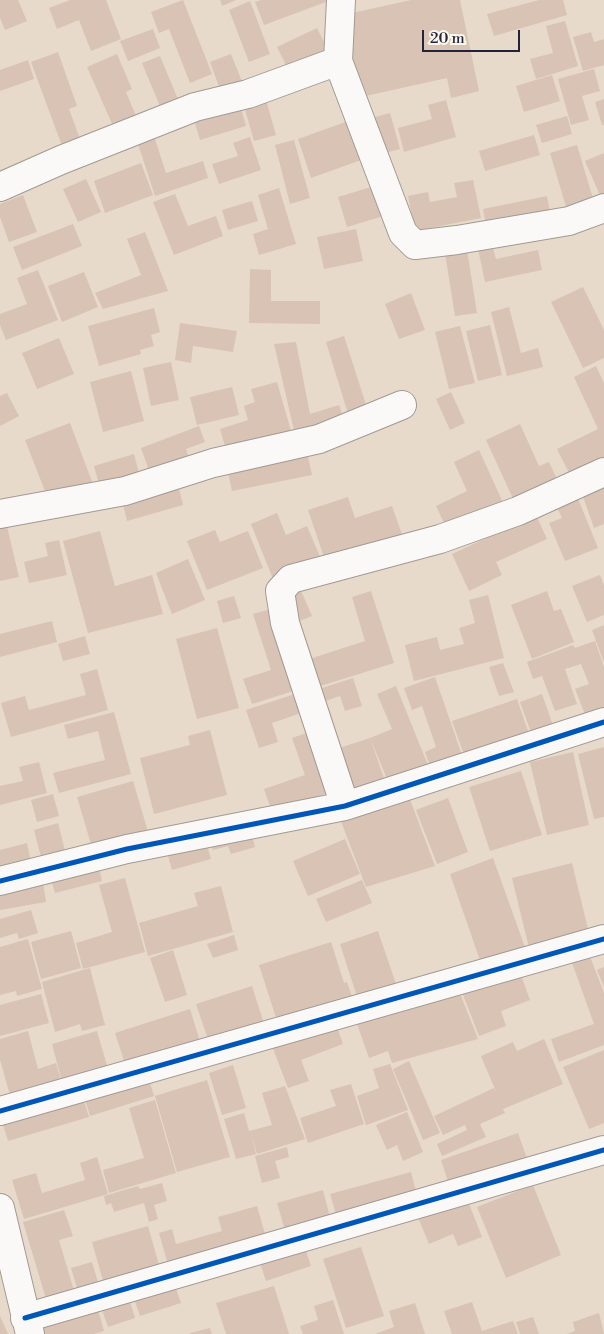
<!DOCTYPE html>
<style>
body{margin:0}
#map{position:relative;width:604px;height:1334px;overflow:hidden;background:#e7daca;font-family:"Libre Bodoni",serif}
canvas{display:block}
.scale{position:absolute;left:422px;top:30px;width:98px;height:22px;box-sizing:border-box;border:2px solid #22223b;border-top:0;padding-left:6px;font-size:15px;line-height:18px;white-space:nowrap;color:#22223b;-webkit-text-stroke:4px #fbf7ec;paint-order:stroke}
</style>
<div id="map">
<canvas width="604" height="1334"></canvas>
<div class="scale">20 m</div>
</div>
<script>
const context = document.querySelector('canvas').getContext('2d');
context.lineJoin = 'round';
function fill(path, color) { context.fillStyle = color; context.fill(path, 'evenodd'); }
const toPath = rows => new Path2D(rows.map(r => 'M' + r).join(''));
function trace(path, color, width, dash) { context.strokeStyle = color; context.lineWidth = width; context.lineCap = dash ? 'butt' : 'round'; context.setLineDash(dash || []); context.stroke(path); }
fill(toPath([
 [0,0,18,0,27,21,5,30,0,18],
 [70,0,106,0,121,39,91,51,79,20,57,29,49,8],
 [183,0,212,74,190,83,169,29,159,33,151,12],
 [220,0,236,0,222,6],
 [261,0,326,0,326,2,264,25,255,2],
 [411,0,460,0,479,91,451,98,447,78,361,97,343,15],
 [539,0,563,0,567,15,494,36,487,14],
 [250,1,270,54,249,62,229,10],
 [565,21,578,66,536,79,530,59,553,53,546,26],
 [317,28,329,52,289,71,277,47],
 [153,29,160,48,128,61,120,41],
 [591,32,594,42,604,39,604,65,583,71,573,37],
 [58,52,77,106,69,109,80,139,62,146,31,62],
 [117,54,132,89,126,92,139,123,116,133,87,67],
 [231,54,243,84,221,92,210,62],
 [160,56,180,104,162,111,142,63],
 [28,60,34,79,0,91,0,70],
 [594,69,600,91,582,96,589,120,571,125,558,79],
 [552,75,560,101,524,112,516,86],
 [604,99,604,125,602,125,595,102],
 [266,100,276,135,254,141,244,106],
 [446,100,456,137,404,152,398,128,432,119,428,105],
 [240,105,246,126,200,140,194,120],
 [390,113,400,149,378,155,368,119],
 [567,116,572,134,542,143,536,125],
 [351,120,364,159,311,178,298,139],
 [534,135,540,155,485,171,479,151],
 [250,137,261,170,219,184,212,164,238,156,233,143],
 [155,139,166,173,203,161,208,178,155,196,138,144],
 [294,140,310,198,290,204,275,145],
 [577,145,594,202,567,210,550,153],
 [604,153,604,199,602,200,585,161],
 [141,163,153,195,105,213,94,181],
 [86,179,101,212,78,222,63,189],
 [473,180,481,218,415,231,408,196,428,192,430,202,457,197,454,183],
 [381,184,390,214,347,227,338,197],
 [279,188,296,244,259,255,253,234,268,229,258,195],
 [175,194,188,226,216,216,223,236,174,255,153,202],
 [23,195,37,232,9,242,0,217,0,204],
 [547,196,551,218,487,231,483,209],
 [252,201,258,221,228,230,222,210],
 [73,224,82,246,22,270,13,247],
 [356,229,363,261,324,269,317,237],
 [145,232,168,291,103,309,95,293,141,275,127,239],
 [466,243,477,313,455,316,444,247],
 [492,245,496,259,538,250,542,270,485,282,478,249],
 [250,269,271,270,271,301,320,301,320,324,249,323],
 [38,270,58,320,6,340,0,325,0,314,27,304,17,278],
 [84,272,98,307,62,322,48,286],
 [583,287,604,330,604,358,583,368,551,302],
 [411,293,425,330,399,339,385,304],
 [509,307,521,353,538,348,543,367,507,376,491,312],
 [154,308,160,332,151,335,154,346,140,350,141,354,99,366,88,326],
 [180,323,237,331,233,352,193,346,191,363,175,360],
 [490,325,502,375,478,381,466,331],
 [460,326,475,383,449,389,435,332],
 [344,336,368,411,349,417,326,342],
 [59,338,74,374,37,389,22,353],
 [296,342,310,414,339,405,345,422,296,439,274,344],
 [171,362,179,400,151,406,143,368],
 [596,366,604,383,604,461,571,477,557,449,598,429,574,377],
 [131,371,144,421,103,432,90,382],
 [277,382,293,438,228,457,220,429,248,420,244,406,255,402,251,389],
 [232,387,239,415,197,425,190,397],
 [451,392,465,423,450,430,436,399],
 [7,393,19,416,0,426,0,396],
 [70,423,94,487,50,504,25,440],
 [520,424,539,466,549,462,559,483,515,503,486,440],
 [199,426,205,442,186,449,189,458,152,479,141,448],
 [479,450,505,507,449,533,436,506,467,491,454,462],
 [307,452,312,475,232,491,227,468],
 [134,454,140,477,100,488,94,466],
 [604,479,604,524,594,528,580,488],
 [178,485,183,505,127,521,122,500],
 [577,496,598,548,565,561,549,523,562,518,556,505],
 [348,497,355,518,392,506,404,540,327,566,308,510],
 [277,513,286,535,307,526,321,559,273,579,251,524],
 [536,515,547,539,496,562,502,575,469,591,452,554],
 [5,518,19,577,0,581,0,519],
 [215,530,220,542,248,531,263,568,207,590,187,541],
 [100,531,115,586,152,575,163,614,88,633,63,541],
 [59,540,67,575,29,583,24,562,48,556,45,543],
 [188,559,205,600,172,614,156,573],
 [600,575,604,585,604,615,587,622,572,586],
 [298,584,312,616,297,622,284,591],
 [371,591,394,663,314,688,306,660,365,641,352,597],
 [547,591,554,611,561,609,574,642,532,659,511,605],
 [488,595,504,658,414,681,405,645,437,637,440,650,464,644,459,628,475,623,469,600],
 [234,596,241,618,223,623,217,601],
 [274,608,300,689,252,704,243,679,271,670,253,614],
 [52,621,57,642,0,657,0,634],
 [604,625,604,663,592,630],
 [217,628,239,708,197,719,176,639],
 [85,636,90,654,63,661,58,644],
 [595,641,604,667,604,716,588,722,575,689,589,684,581,664,565,669,577,704,555,711,542,676,533,679,527,662,573,645,575,648],
 [503,663,514,692,499,696,489,667],
 [97,669,108,710,11,737,1,703,25,696,29,710,86,695,80,674],
 [435,677,464,761,432,772,425,752,436,747,422,706,412,710,404,688],
 [353,678,362,706,345,711,340,696,317,704,313,691],
 [396,686,430,770,390,786,370,738,392,729,377,694],
 [301,692,307,711,272,723,278,742,259,748,246,710],
 [542,694,556,734,534,741,520,702],
 [517,699,531,740,467,763,452,721],
 [114,712,131,774,59,793,53,773,105,760,98,731,68,739,64,725],
 [210,730,227,795,154,814,140,758,190,745,188,736],
 [315,730,336,790,272,812,264,789,305,775,292,738],
 [370,738,386,784,346,798,330,751],
 [604,747,604,817,594,819,578,754],
 [573,752,589,825,547,835,530,762],
 [39,762,47,793,0,805,0,786,23,781,19,767],
 [521,771,542,835,490,851,469,787],
 [133,781,149,835,93,851,77,797],
 [406,789,435,866,366,887,339,816],
 [53,794,59,816,37,822,31,800],
 [448,798,468,852,437,864,416,810],
 [58,823,66,855,42,861,34,830],
 [249,825,255,847,231,854,228,846,213,850,208,837],
 [204,835,211,859,172,870,165,845],
 [345,839,360,874,308,896,293,861],
 [27,843,31,862,0,870,0,850],
 [493,858,526,950,482,966,450,874],
 [98,863,102,881,55,893,50,876],
 [572,863,590,937,530,952,512,878],
 [125,878,145,952,83,969,76,943,112,932,99,885],
 [362,880,372,903,326,922,316,899],
 [43,882,46,902,0,910,0,890],
 [221,886,233,932,148,956,139,923,198,906,194,893],
 [31,910,38,933,19,939,17,933,0,938,0,919],
 [71,931,81,968,41,979,31,942],
 [378,931,399,993,360,1006,340,944],
 [234,935,238,950,213,958,207,944],
 [28,939,42,989,17,996,16,991,0,995,0,947],
 [331,942,344,983,347,982,354,1002,279,1027,259,965],
 [173,950,187,995,165,1002,150,958],
 [589,954,604,993,604,1045,559,1062,551,1039,594,1024,571,960],
 [518,966,530,1000,501,1011,506,1026,479,1036,460,987],
 [604,967,604,987,597,970],
 [90,968,105,1025,82,1031,80,1024,55,1032,42,982],
 [252,986,266,1030,211,1048,196,1004],
 [458,988,478,1039,392,1063,388,1051,369,1058,356,1021],
 [41,994,49,1023,0,1036,0,1005],
 [190,1009,202,1048,128,1073,115,1033],
 [335,1021,343,1044,301,1060,309,1081,288,1088,270,1041],
 [28,1031,38,1069,56,1063,63,1087,12,1102,0,1060,0,1039],
 [97,1031,110,1076,64,1089,52,1044],
 [544,1039,563,1084,503,1109,505,1113,480,1124,486,1137,442,1156,437,1144,467,1130,465,1125,443,1135,434,1116,494,1088,497,1094,481,1056,513,1042,517,1051],
 [604,1050,604,1123,589,1129,563,1067],
 [409,1061,440,1133,423,1140,393,1069],
 [390,1064,408,1110,366,1125,357,1096,379,1088,373,1069],
 [233,1065,246,1108,222,1115,209,1073],
 [147,1073,154,1096,90,1116,83,1092],
 [207,1080,230,1157,177,1172,155,1096],
 [351,1084,364,1124,308,1143,300,1118,336,1106,330,1090],
 [285,1086,305,1139,257,1154,252,1136,256,1154,236,1159,224,1119,244,1113,249,1131,272,1125,262,1093],
 [81,1091,89,1117,8,1141,0,1115],
 [155,1100,176,1173,109,1193,103,1170,144,1158,129,1108],
 [407,1112,423,1152,403,1161,397,1145,387,1150,376,1125],
 [518,1133,529,1164,451,1191,441,1160],
 [287,1147,289,1157,275,1161,280,1178,262,1183,255,1156],
 [97,1157,108,1194,24,1219,12,1180,36,1173,42,1193,85,1180,80,1163],
 [411,1172,418,1199,338,1221,330,1194],
 [162,1183,167,1201,154,1205,158,1219,149,1222,144,1203,114,1212,111,1203,106,1205,104,1196,138,1186,140,1189],
 [533,1185,561,1255,506,1278,477,1207],
 [323,1190,331,1221,286,1234,277,1203],
 [466,1196,482,1237,458,1246,453,1234,429,1244,417,1215],
 [257,1206,267,1241,169,1268,159,1233,172,1229,176,1244,222,1231,218,1217],
 [64,1210,73,1236,59,1240,75,1294,47,1302,23,1222],
 [148,1226,161,1272,105,1288,92,1242],
 [304,1245,311,1266,266,1281,259,1260],
 [361,1247,384,1316,346,1328,323,1259],
 [92,1262,100,1289,79,1295,71,1268],
 [173,1280,181,1303,140,1316,132,1293],
 [274,1286,289,1334,226,1334,216,1303],
 [128,1295,135,1318,108,1327,100,1304],
 [333,1300,344,1334,303,1334,300,1326,318,1320,314,1306],
 [472,1302,482,1331,513,1321,518,1334,452,1334,444,1311],
 [96,1303,104,1331,94,1334,41,1334,37,1320],
 [415,1303,425,1334,375,1334,394,1327,389,1311],
 [599,1313,604,1334,567,1334,575,1331,573,1322],
 [0,1316,8,1334,0,1334],
 [533,1317,539,1334,520,1334,516,1322],
 [210,1328,212,1334,190,1334,190,1333]
]), '#d9c3b5');
const minor = toPath([
 [341,0,338,61,403,233,415,245,457,240,569,221,604,208],
 [0,187,61,160,195,107,248,94,338,61],
 [0,514,125,491,213,463,319,439,402,405],
 [345,806,285,623,280,591,291,579,440,539,518,511,604,472],
 [0,881,127,849,345,806,604,722],
 [0,1111,604,939],
 [0,1208,30,1334],
 [25,1318,604,1150]
]);
trace(minor, '#a19a94', 30);
trace(minor, '#fbf9f7', 28);
trace(toPath([
 [0,881,127,849,345,806,604,722],
 [0,1111,604,939],
 [25,1318,604,1150]
]), '#0057b8', 5);
</script>
